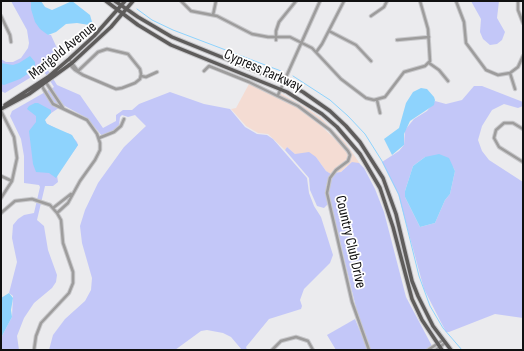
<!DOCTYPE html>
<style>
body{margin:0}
#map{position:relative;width:524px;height:351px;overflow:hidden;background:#ebebee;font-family:"Sofia Sans Condensed",sans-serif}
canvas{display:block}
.frame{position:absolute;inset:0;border:2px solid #101011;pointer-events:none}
</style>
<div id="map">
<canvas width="524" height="351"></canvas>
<div class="frame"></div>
</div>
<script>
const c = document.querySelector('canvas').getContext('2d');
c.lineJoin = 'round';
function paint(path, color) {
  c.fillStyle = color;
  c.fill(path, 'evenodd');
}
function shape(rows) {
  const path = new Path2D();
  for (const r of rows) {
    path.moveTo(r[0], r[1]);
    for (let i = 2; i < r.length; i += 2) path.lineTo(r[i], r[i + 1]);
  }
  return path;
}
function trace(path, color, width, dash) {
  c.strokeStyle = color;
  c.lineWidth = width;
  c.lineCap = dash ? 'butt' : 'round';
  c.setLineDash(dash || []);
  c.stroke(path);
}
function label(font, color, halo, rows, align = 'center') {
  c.font = font + ' "Sofia Sans Condensed",sans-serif';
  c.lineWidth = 3.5;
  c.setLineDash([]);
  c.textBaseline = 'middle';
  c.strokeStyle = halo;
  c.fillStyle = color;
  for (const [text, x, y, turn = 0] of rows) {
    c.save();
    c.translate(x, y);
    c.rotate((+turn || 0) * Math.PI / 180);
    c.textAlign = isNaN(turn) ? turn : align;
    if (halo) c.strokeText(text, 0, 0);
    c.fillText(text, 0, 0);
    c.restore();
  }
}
const commercial = shape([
 [249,84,298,107,313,118,343,147,349,155,347,160,331,174,326,171,316,157,295,154,287,147,285,150,268,134,258,133,246,126,231,109,236,108],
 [280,93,305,107,321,118,346,143,360,164,347,166,341,172,334,173,350,159,351,154,349,150,331,129,315,116,280,95]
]);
const green = shape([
 [11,1,31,1,31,4,48,35,51,35,61,57,46,67,57,85,80,95,103,128,116,121,116,115,123,110,132,110,139,104,170,92,204,104,230,109,245,127,257,134,267,135,273,139,307,178,309,193,314,206,321,217,333,255,330,263,304,289,300,300,302,306,301,309,269,319,246,347,247,350,242,350,231,337,223,333,207,330,201,331,175,350,49,350,53,335,65,319,85,301,91,290,92,278,82,243,80,226,85,210,98,183,124,147,146,126,135,115,128,117,122,115,120,117,119,125,112,132,102,136,87,118,63,105,44,118,46,123,62,132,70,134,77,142,78,145,57,175,58,182,53,186,45,186,37,220,44,226,48,250,57,275,56,282,52,288,34,303,24,318,17,336,19,350,1,350,1,338,12,317,13,296,9,293,17,262,12,238,13,225,18,219,24,215,34,213,40,187,39,185,24,183,24,156,21,139,10,116,12,111,54,87,43,70,5,93,1,91,1,59,6,62,13,62,21,58,28,48,29,43,27,30],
 [471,1,499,1,497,18,505,32,502,40,497,44,490,45,483,39,480,32,481,19],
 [474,86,482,86,523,102,523,106,518,108,504,104,492,110,482,126,478,140,482,151,489,160,523,182,523,318,495,314,449,332,446,332,424,289,398,194,382,162,399,151,404,145,405,130,414,119,427,111,435,101,446,104,462,100],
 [425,157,453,167,455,171,450,194,445,200,435,223,420,227,405,197,405,191,413,166],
 [287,147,295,154,309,152,316,157,326,171,331,174,326,186,328,204,324,208,317,206,310,190,309,178,285,150],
 [352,162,359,163,364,168,375,189,384,212,406,297,432,346,427,350,370,350,360,324,328,192,331,178,334,173,341,172],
 [355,319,368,350,336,350,327,335]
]);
const water = shape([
 [31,1,41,1,45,7,52,10,72,1,90,15,92,22,89,25,77,23,66,24,56,32,48,35,40,29,35,22,31,9],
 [30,56,35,62,35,69,20,79,4,85,1,84,1,63,13,65,19,63],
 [421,88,427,89,434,97,435,100,434,105,410,121,404,134,404,145,392,155,384,139,399,128,406,103,413,92],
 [35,103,38,103,51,110,51,113,45,120,47,124,72,135,78,145,56,178,49,173,36,172,33,164,29,131,36,122,36,116,27,109,29,106],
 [439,154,449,158,455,171,450,194,445,200,435,223,420,227,405,197,405,191,413,166,425,157],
 [9,293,13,298,11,310,12,317,1,338,1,298]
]);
const stream = shape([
 [137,9,152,20,173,30,281,71],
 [293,76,330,100,348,116,365,134,382,161,399,195,419,276,430,306,443,328,462,350]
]);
const minor = shape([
 [181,1,191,11,217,16,252,34,268,37,290,37,312,48,341,79,366,98,374,100,385,97,404,72,425,66,430,61,428,29,420,1],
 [456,1,464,22,466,43,486,70,498,75,510,73,518,67,523,56],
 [518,1,518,10,523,23],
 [213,15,216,1],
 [1,16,10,35,11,42],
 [371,16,384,7,387,1],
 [329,31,356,45,371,61],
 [276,40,276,31,279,22,296,1],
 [397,40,429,37],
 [317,51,322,44,344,1],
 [69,59,78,71],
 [429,63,439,70,448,81],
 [69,64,75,70,83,75,116,89,122,88,135,83,140,79,141,74,140,69,128,54,107,49,98,52,78,71],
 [204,71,209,66,249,82,298,106,330,130,348,151,350,155,348,161,336,170,330,178,327,193,352,302,369,350],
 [510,73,515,89],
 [141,76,146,77,157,72],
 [45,81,63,108],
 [42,84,43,88,53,104,87,120,97,134,100,143,100,150,95,160,80,181,68,203,57,213],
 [278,95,320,1],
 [377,100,380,113],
 [1,111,14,137,17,158,12,181,1,198],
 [523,129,513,123,504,123,496,130,494,138,499,147,523,162],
 [99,138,114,132,121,126,124,119],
 [1,176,12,181],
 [53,208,71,194],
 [1,213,15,201,32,199,50,205,57,213,61,220,63,243,73,272,73,283,69,293,41,323,36,336,34,350],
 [272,350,281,341,296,337,308,341,313,350],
 [428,350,443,340],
 [436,350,445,343]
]);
const major = shape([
 [106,1,138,25,171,45,287,92,322,114,337,127,360,154,380,188,393,227,412,299,422,320,442,350],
 [115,1,138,17,172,37,283,82,303,92,330,111,346,126,360,142,383,178,396,214,412,281,418,296,433,326,451,350],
 [5,105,48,77,69,59,94,36,125,1],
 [1,109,29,94,72,63,111,27,133,1]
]);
const streetNames = [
 ["Marigold Avenue",63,51,-39],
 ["Cypress Parkway",263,71,24],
 ["Country Club Drive",350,242,77]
];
paint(commercial, '#f4dcd3');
paint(green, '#c3c7f8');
paint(water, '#8ed3fd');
trace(stream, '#8ed3fd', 1);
trace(minor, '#c8c8cb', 4.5);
trace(major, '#c8c8cb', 5.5);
trace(minor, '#9d9c9c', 2.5);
trace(major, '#5e5c5b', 3.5);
label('15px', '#101011', '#fff', streetNames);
</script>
